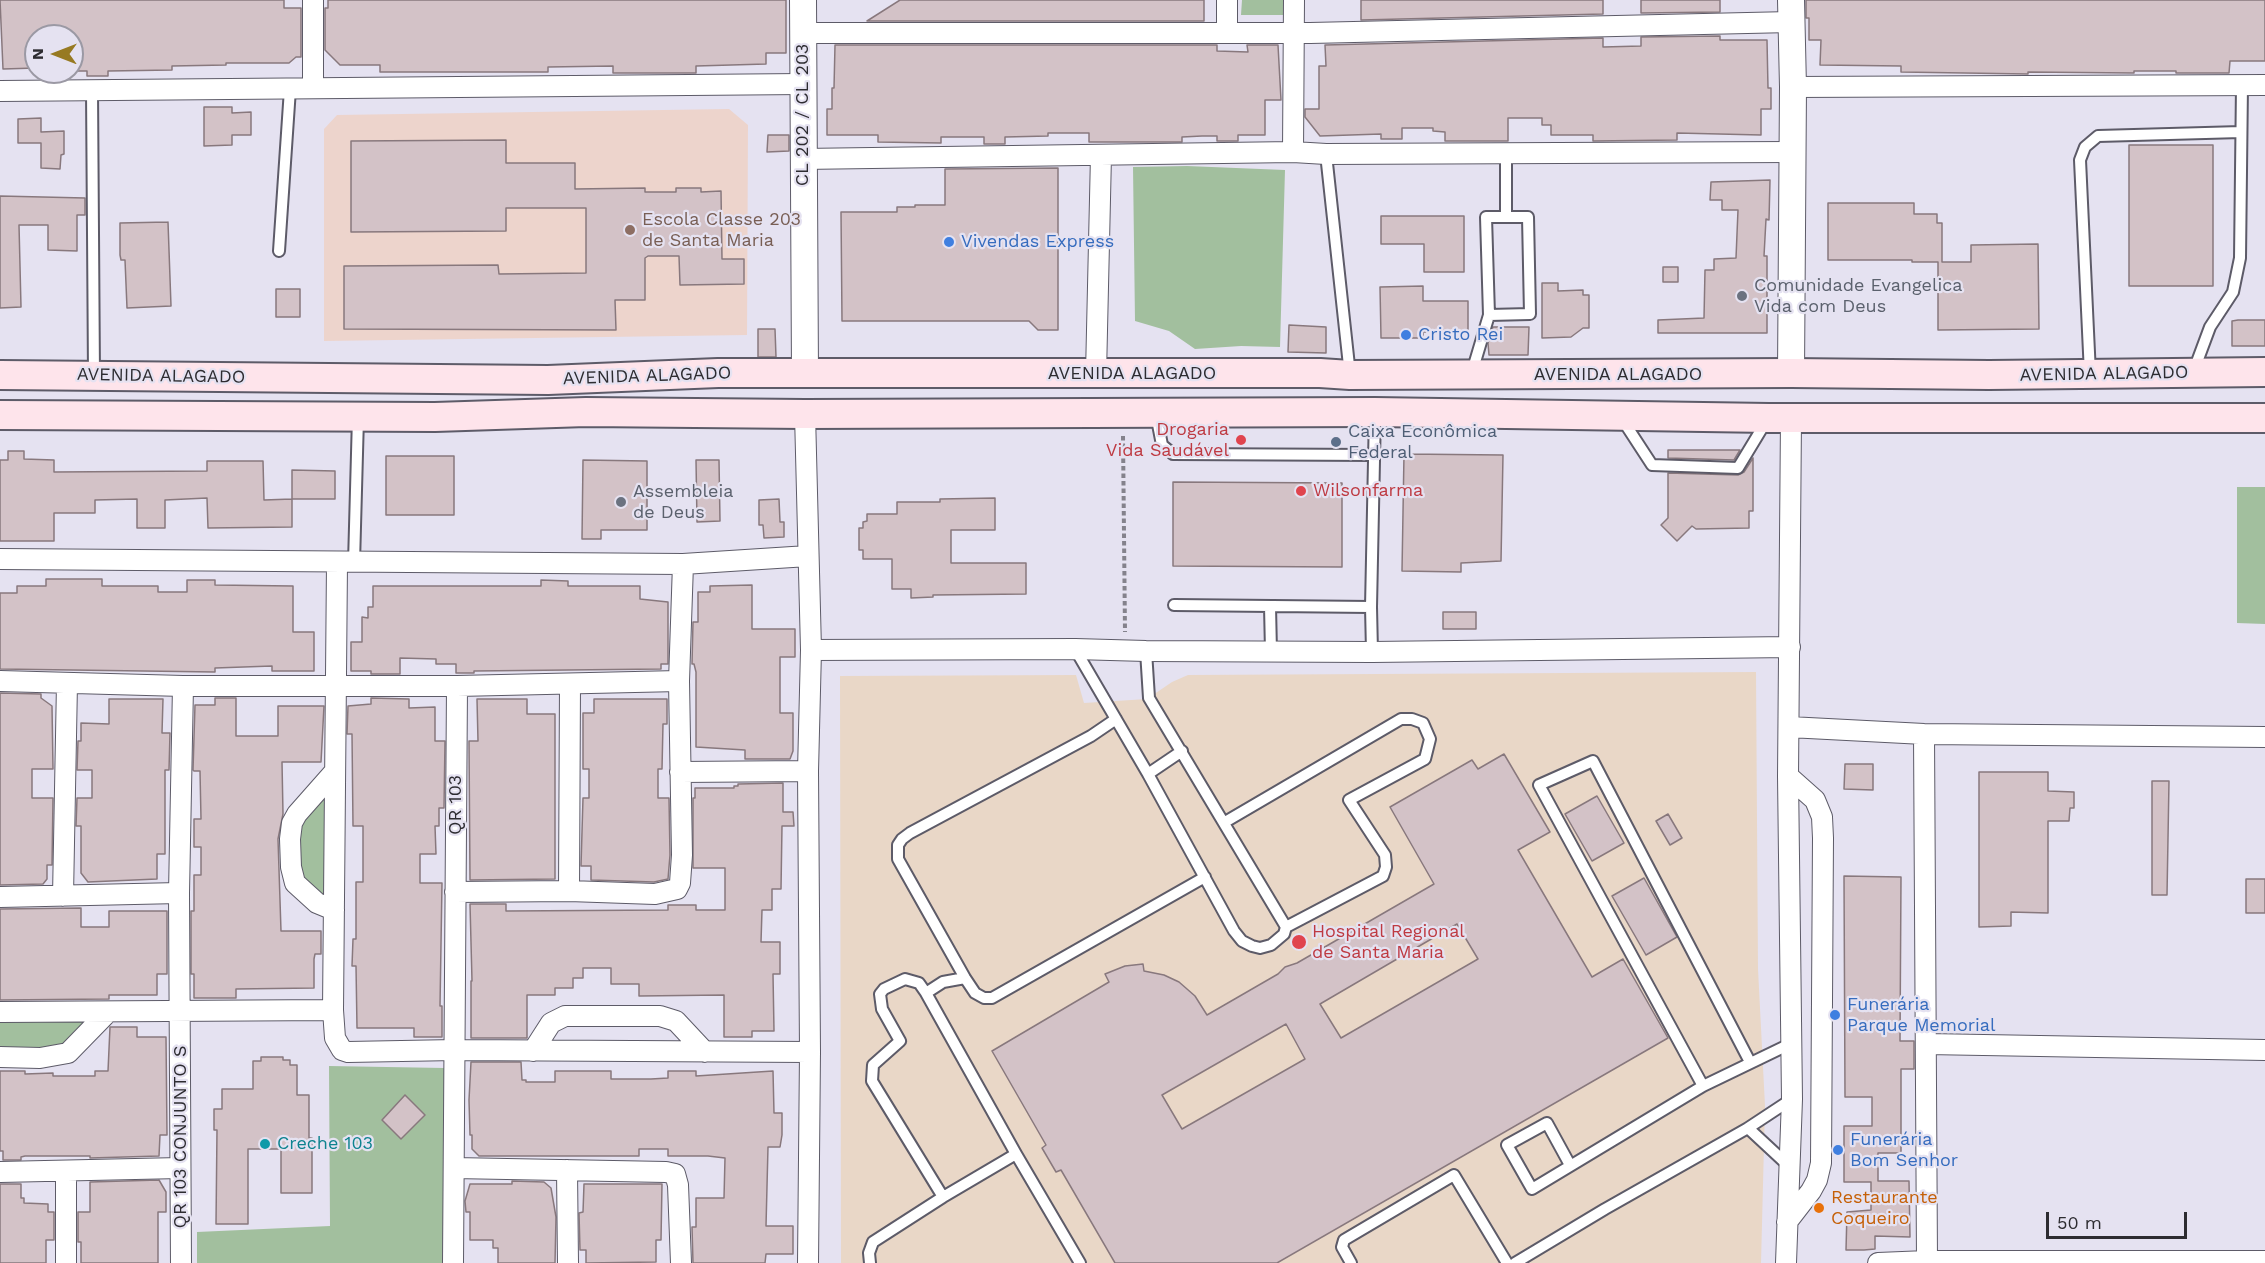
<!DOCTYPE html>
<meta charset="utf-8">
<style>
body{margin:0}
#map{position:relative;width:2265px;height:1263px;overflow:hidden;background:#e5e2f1;font-family:"Work Sans",sans-serif}
canvas{display:block}
.north{position:absolute;left:24px;top:24px;width:60px;height:60px;box-sizing:border-box;background:#e5e2f1;border:2px solid #9b99a4;border-radius:50%;rotate:270deg;font-size:16px;font-weight:700;line-height:24px;text-align:center;color:#2d2c31}
.north::after{content:'';display:block;margin:auto;width:21px;height:27px;background:#977a22;clip-path:polygon(50% 0,100% 100%,50% 72%,0 100%)}
.scale{position:absolute;left:2046px;top:1212px;width:141px;height:27px;box-sizing:border-box;border:3px solid #2d2c31;border-top:0;padding-left:8px;font-size:18px;line-height:21px;white-space:nowrap;color:#2d2c31;-webkit-text-stroke:4px #e5e2f1;paint-order:stroke}
</style>
<div id="map">
<canvas width="2265" height="1263"></canvas>
<div class="north">N</div>
<div class="scale">50 m</div>
</div>
<script>
const c = document.querySelector('canvas').getContext('2d');
c.lineJoin = 'round';
function paint(path, color) {
  c.fillStyle = color;
  c.fill(path, 'evenodd');
}
function shape(rows) {
  const path = new Path2D();
  for (const r of rows) {
    path.moveTo(r[0], r[1]);
    for (let i = 2; i < r.length; i += 2) path.lineTo(r[i], r[i + 1]);
  }
  return path;
}
function trace(path, color, width, dash) {
  c.strokeStyle = color;
  c.lineWidth = width;
  c.lineCap = dash ? 'butt' : 'round';
  c.setLineDash(dash || []);
  c.stroke(path);
}
function label(font, color, halo, rows, align = 'center') {
  c.font = font + ' "Work Sans",sans-serif';
  c.lineWidth = 4.5;
  c.setLineDash([]);
  c.textBaseline = 'middle';
  c.strokeStyle = halo;
  c.fillStyle = color;
  for (const [text, x, y, turn = 0] of rows) {
    c.save();
    c.translate(x, y);
    c.rotate((+turn || 0) * Math.PI / 180);
    c.textAlign = isNaN(turn) ? turn : align;
    if (halo) c.strokeText(text, 0, 0);
    c.fillText(text, 0, 0);
    c.restore();
  }
}
const education = shape([
 [729,109,748,125,747,335,324,341,324,129,337,115]
]);
const medical = shape([
 [1756,672,1758,969,1765,1106,1761,1263,841,1263,840,676,1076,675,1084,703,1147,699,1172,682,1188,675]
]);
const green = shape([
 [1242,0,1287,0,1287,15,1241,15],
 [1187,166,1285,170,1280,347,1241,346,1195,349,1169,331,1135,321,1133,167],
 [2237,487,2265,487,2265,624,2237,623],
 [332,783,330,903,299,873,298,829],
 [0,1020,97,1022,64,1051,0,1052],
 [329,1066,444,1068,445,1263,197,1263,197,1232,330,1226]
]);
const building = shape([
 [0,0,284,0,284,8,301,8,301,57,296,57,289,63,226,63,226,65,172,66,172,70,108,71,108,76,87,76,87,71,72,71,72,36,36,36,36,68,3,69,0,0],
 [328,0,786,0,786,53,766,53,766,64,696,66,696,73,613,73,613,66,548,67,548,72,380,72,380,65,340,65,325,50,325,8,328,8,328,0],
 [900,0,1204,0,1204,21,867,21,900,0],
 [1361,0,1603,0,1603,14,1361,20,1361,0],
 [1641,0,1720,0,1720,12,1641,13,1641,0],
 [1806,0,2265,0,2265,61,2230,61,2229,73,2176,73,2176,71,2134,71,2134,73,2028,72,2028,74,1901,72,1901,66,1820,65,1821,40,1809,40,1809,18,1806,18,1806,0],
 [1720,36,1720,40,1767,40,1768,88,1771,88,1771,109,1761,109,1761,135,1677,133,1677,140,1593,141,1593,135,1551,135,1551,125,1542,125,1542,118,1508,118,1508,141,1445,141,1445,132,1433,131,1433,128,1402,128,1402,139,1381,139,1381,134,1320,136,1305,117,1305,109,1319,109,1319,66,1326,66,1325,45,1603,38,1603,47,1641,46,1641,37,1720,36],
 [835,45,1217,45,1217,51,1248,52,1247,45,1278,45,1281,100,1265,100,1265,135,1238,135,1238,141,1217,141,1217,136,1202,136,1182,137,1182,142,1089,142,1089,133,1048,133,1048,136,1005,137,1005,144,984,144,984,137,941,137,941,143,878,142,878,135,827,135,827,109,832,109,832,88,834,88,835,45],
 [204,107,232,107,232,113,251,112,251,135,232,135,232,145,204,146,204,107],
 [41,118,41,132,64,131,64,154,61,155,60,169,41,168,41,143,18,143,18,119,41,118],
 [768,135,789,135,789,151,767,152,768,135],
 [506,140,506,163,575,163,575,189,645,188,645,192,676,192,676,188,701,188,701,192,721,191,722,259,744,259,744,284,680,285,679,256,648,256,645,258,645,300,615,300,616,330,344,329,344,266,498,265,499,274,586,273,586,208,506,208,506,231,351,232,351,141,506,140],
 [2129,145,2213,145,2213,286,2129,286,2129,145],
 [1058,168,1058,330,1038,330,1029,321,842,321,841,212,897,212,897,207,915,207,915,205,945,205,945,169,1058,168],
 [1770,180,1769,220,1766,219,1764,256,1767,256,1767,333,1658,333,1658,320,1704,318,1705,270,1714,270,1714,259,1736,258,1738,210,1722,210,1722,200,1710,200,1711,182,1770,180],
 [0,196,85,198,85,215,77,215,77,251,48,250,48,225,19,225,21,307,0,308,0,196],
 [1828,203,1914,203,1914,214,1937,214,1937,223,1942,223,1942,262,1971,262,1971,245,2038,244,2039,329,1938,330,1938,262,1912,262,1912,260,1828,260,1828,203],
 [1381,216,1464,216,1464,272,1424,272,1424,244,1381,244,1381,216],
 [168,222,171,306,127,308,125,260,121,260,120,255,120,223,168,222],
 [1663,267,1678,267,1678,282,1663,282,1663,267],
 [1542,283,1558,283,1558,291,1583,290,1583,295,1589,295,1589,328,1583,328,1571,337,1542,338,1542,283],
 [1423,286,1423,301,1468,301,1468,332,1423,332,1423,338,1381,338,1380,287,1423,286],
 [276,289,300,289,300,317,276,317,276,289],
 [2238,320,2265,320,2265,346,2232,346,2232,321,2238,320],
 [1289,325,1326,327,1326,353,1288,352,1289,325],
 [1493,327,1529,327,1528,355,1489,355,1488,343,1493,327],
 [758,329,775,329,776,357,758,357,758,329],
 [1668,450,1740,450,1734,460,1668,458,1668,450],
 [8,451,24,451,24,459,54,460,54,472,207,471,207,461,263,461,264,500,292,499,292,527,208,528,207,498,165,500,165,528,137,528,137,499,95,500,95,513,54,513,54,541,0,541,0,460,8,460,8,451],
 [1404,454,1503,455,1501,561,1461,563,1461,572,1402,571,1404,454],
 [386,456,454,456,454,515,386,515,386,456],
 [1753,458,1753,511,1749,511,1749,528,1696,529,1692,526,1677,541,1661,525,1668,518,1668,473,1738,475,1744,472,1753,458],
 [583,460,647,461,647,530,601,530,601,539,582,539,583,460],
 [696,460,719,460,720,521,697,522,696,460],
 [292,470,335,471,335,499,292,499,292,470],
 [1173,482,1342,483,1342,567,1173,566,1173,482],
 [995,498,995,530,951,530,951,563,1026,563,1026,594,933,595,933,597,911,598,911,589,892,589,892,559,863,559,863,550,859,550,859,528,863,528,863,522,867,521,867,514,897,514,897,502,940,502,940,499,995,498],
 [779,499,780,522,784,522,784,537,764,538,763,525,759,525,759,500,779,499],
 [46,579,102,579,102,586,158,586,158,592,187,592,187,580,215,580,215,585,293,586,293,632,314,632,314,671,272,671,272,666,215,668,215,672,0,669,0,593,17,593,17,586,46,586,46,579],
 [541,580,568,581,568,586,640,586,640,599,668,602,668,664,661,664,661,669,474,671,474,673,456,673,456,664,436,664,436,659,400,658,400,674,371,674,371,671,351,671,351,642,362,642,362,617,368,618,368,607,373,607,373,586,541,586,541,580],
 [752,585,752,629,795,629,795,657,780,657,780,713,793,713,793,751,790,759,745,759,745,750,696,747,696,672,694,664,692,664,693,622,698,622,698,592,710,592,710,586,752,585],
 [1443,612,1476,612,1476,629,1443,629,1443,612],
 [0,693,41,694,41,698,52,706,53,769,32,769,32,798,53,798,52,865,47,865,47,879,43,884,0,885,0,693],
 [215,698,236,698,236,736,278,736,278,706,324,706,321,762,282,762,283,814,278,839,281,931,321,931,321,954,315,954,314,959,314,988,236,989,236,998,194,998,194,974,191,974,191,911,194,911,194,875,201,875,201,847,194,847,194,819,201,819,200,771,194,771,193,770,195,705,215,705,215,698],
 [371,698,409,699,409,708,435,707,435,741,445,741,444,808,439,808,439,826,435,826,436,854,420,854,420,883,442,883,440,1006,442,1006,442,1037,414,1037,414,1028,357,1028,356,966,352,966,353,939,356,939,356,882,363,882,363,826,353,826,352,734,347,734,348,706,371,704,371,698],
 [109,699,163,699,162,733,170,733,169,770,165,770,165,854,157,854,157,879,88,882,81,873,81,826,76,826,77,798,92,798,92,770,77,770,78,741,81,741,81,723,109,724,109,699],
 [477,699,527,699,527,714,555,714,555,879,470,880,469,741,478,741,477,699],
 [594,699,667,699,667,724,663,724,662,769,658,769,658,798,669,798,670,855,668,879,654,882,591,880,591,866,581,866,583,798,589,798,589,769,583,769,583,713,594,713,594,699],
 [1504,754,1550,832,1518,850,1592,977,1623,959,1668,1038,1277,1263,1115,1263,1061,1170,1056,1172,1042,1148,1046,1145,992,1051,1109,982,1105,974,1125,966,1143,964,1144,971,1164,975,1179,982,1195,996,1207,1015,1278,974,1285,967,1297,963,1434,884,1390,807,1472,760,1478,769,1504,754],
 [1457,924,1478,959,1341,1038,1320,1004,1457,924],
 [1286,1024,1305,1059,1182,1129,1162,1095,1286,1024],
 [1845,764,1873,764,1873,790,1844,789,1845,764],
 [1979,772,2048,772,2048,791,2074,792,2074,808,2070,808,2069,821,2048,821,2048,913,2011,912,2011,926,1979,927,1979,772],
 [2152,781,2169,781,2167,895,2152,895,2152,781],
 [783,783,783,812,793,812,794,826,782,826,781,889,772,889,772,910,762,910,761,942,780,942,780,974,773,974,774,1031,752,1031,752,1037,724,1037,724,995,639,996,639,984,611,984,611,968,583,968,583,978,573,978,573,988,555,988,555,995,527,995,527,1038,471,1038,471,981,472,981,470,904,506,904,506,911,668,910,668,905,696,905,696,910,725,910,725,868,693,868,693,798,695,798,695,788,734,788,734,786,738,786,738,784,783,783],
 [1597,796,1624,843,1592,861,1565,814,1597,796],
 [1668,814,1682,838,1670,845,1656,821,1668,814],
 [1844,876,1901,877,1900,1041,1914,1041,1914,1069,1901,1069,1901,1153,1878,1153,1878,1181,1909,1181,1910,1237,1875,1236,1875,1249,1864,1250,1846,1250,1847,1212,1871,1210,1871,1182,1844,1182,1844,1126,1872,1126,1872,1097,1845,1097,1844,876],
 [1644,878,1677,937,1646,955,1612,896,1644,878],
 [2246,879,2265,879,2265,913,2246,913,2246,879],
 [81,908,81,927,109,927,109,911,167,911,167,974,157,974,157,995,109,995,109,999,0,1000,0,909,81,908],
 [110,1027,137,1027,137,1037,166,1037,167,1135,160,1135,159,1156,90,1158,90,1156,25,1156,21,1157,21,1160,3,1160,3,1151,0,1151,0,1071,25,1071,25,1074,53,1073,53,1076,95,1076,95,1071,108,1071,110,1027],
 [261,1057,283,1057,283,1060,290,1060,290,1065,297,1065,297,1095,309,1095,309,1138,312,1138,312,1193,281,1193,281,1149,248,1149,248,1224,216,1224,217,1130,214,1130,214,1109,222,1109,222,1089,253,1089,253,1061,261,1061,261,1057],
 [471,1062,521,1062,522,1080,526,1080,526,1082,555,1082,555,1071,611,1071,611,1079,651,1079,668,1078,668,1071,696,1071,696,1076,773,1071,774,1113,782,1113,782,1135,780,1147,768,1147,766,1226,793,1226,793,1254,766,1254,765,1263,693,1263,692,1227,696,1227,696,1198,724,1198,725,1158,708,1156,668,1156,668,1149,639,1149,639,1156,479,1156,472,1149,472,1135,470,1135,469,1100,471,1062],
 [405,1095,425,1115,401,1139,382,1120,405,1095],
 [159,1180,166,1192,166,1212,158,1212,158,1263,81,1263,81,1242,78,1242,78,1212,90,1212,90,1182,159,1180],
 [512,1181,544,1182,551,1188,556,1217,555,1263,498,1263,498,1248,493,1248,493,1240,470,1240,470,1212,466,1212,465,1201,470,1184,512,1184,512,1181],
 [0,1184,21,1184,21,1198,24,1198,24,1203,48,1204,48,1212,54,1212,54,1240,46,1240,46,1263,0,1263,0,1184],
 [584,1184,662,1184,661,1240,656,1240,656,1262,586,1263,586,1250,580,1250,579,1213,583,1212,584,1184]
]);
const path = shape([
 [1123,436,1125,632]
]);
const service = shape([
 [92,90,94,375],
 [1326,154,1350,375],
 [1506,154,1506,217],
 [279,251,290,89],
 [2194,370,2210,327,2233,292,2240,258,2242,85],
 [1472,372,1489,315,1486,217,1528,217,1530,314,1489,315],
 [2090,374,2080,160,2085,147,2098,136,2241,132],
 [1156,414,1162,445,1173,454,1374,455],
 [1622,419,1652,465,1738,468,1767,420],
 [354,563,358,417],
 [1174,605,1371,607],
 [1270,606,1271,652],
 [1075,649,1148,774,1234,931,1242,941,1252,946,1260,948,1271,945,1284,934,1286,927,1149,698,1146,651],
 [1372,652,1371,607,1375,412],
 [1116,719,1091,736,910,833,902,839,898,845,898,859,965,978,975,993,984,998,992,998,1205,877],
 [1148,774,1182,751],
 [1225,822,1401,719,1412,719,1423,723,1430,739,1425,759,1349,800,1385,855,1386,867,1383,876,1286,927],
 [926,993,943,982,965,978],
 [1703,1086,1539,785,1593,761,1750,1062],
 [1570,1165,1547,1123,1507,1145,1532,1189,1703,1086,1790,1044],
 [1790,1167,1748,1128,1792,1099],
 [943,1197,872,1081,873,1065,900,1041,882,1009,880,994,884,989,905,979,919,983,926,993,1016,1154,1080,1263],
 [870,1263,869,1253,873,1242,943,1197,1016,1154],
 [1351,1263,1342,1247,1344,1240,1454,1175,1507,1263],
 [1515,1263,1605,1209,1748,1128]
]);
const minor = shape([
 [313,0,313,88],
 [1227,0,1227,33],
 [803,33,1310,33,1791,22],
 [1793,87,2265,85],
 [0,91,803,84],
 [1293,152,1294,0],
 [802,159,1293,152,1326,154,1792,152],
 [1096,374,1101,155],
 [805,414,811,650,808,771,810,1052,808,1263],
 [0,559,683,564,808,556],
 [337,563,333,1010,335,1038,342,1050,348,1052,455,1050,810,1052],
 [811,650,1075,649,1146,651,1372,652,1790,647],
 [0,681,183,686,457,686],
 [1789,727,1924,734,2265,737],
 [680,772,808,771],
 [569,891,570,684],
 [455,892,569,891,655,894,677,889,680,883,682,855,679,681],
 [179,893,181,1263],
 [63,896,67,683],
 [0,897,179,893,183,686],
 [334,910,317,903,295,883,291,867,290,839,292,823,297,814,335,771],
 [0,1012,333,1010],
 [1927,1044,2265,1050],
 [533,1051,551,1023,565,1016,660,1016,676,1021,705,1052],
 [0,1057,40,1058,68,1053,108,1012],
 [454,1168,666,1172,675,1174,678,1185,681,1263],
 [567,1170,568,1263],
 [0,1172,180,1168],
 [1787,1222,1811,1191,1817,1180,1821,1163,1823,838,1822,817,1815,800,1788,776],
 [1927,1261,2265,1261],
 [66,1263,66,1171],
 [453,1263,457,686,679,681,683,564],
 [1786,1263,1792,1099,1788,776,1791,418],
 [1878,1263,1927,1261,1924,734]
]);
const tertiary = shape([
 [803,0,805,373],
 [1791,0,1793,87,1791,373]
]);
const secondary = shape([
 [0,375,548,380,718,373,1320,373,1350,375,1791,373,1989,375,2265,372],
 [0,415,435,417,586,412,805,414,1375,412,1769,418,2265,418]
]);
const markers = [
 [630,230,6,"#8d6e63"],
 [949,242,6,"#3f7fe0"],
 [1742,296,6,"#6b7280"],
 [1406,335,6,"#3f7fe0"],
 [1241,440,6,"#e0444e"],
 [1336,442,6,"#5c6f8a"],
 [1301,491,6,"#e0444e"],
 [621,502,6,"#6b7280"],
 [1299,942,8,"#e0444e"],
 [1835,1015,6,"#3f7fe0"],
 [265,1144,6,"#0f9aa8"],
 [1838,1150,6,"#3f7fe0"],
 [1819,1208,6,"#e8710a"]
];
const streetNames = [
 ["CL 202 / CL 203",803,115,-90],
 ["AVENIDA ALAGADO",1132,374],
 ["AVENIDA ALAGADO",2104,374,-1],
 ["AVENIDA ALAGADO",1618,375],
 ["AVENIDA ALAGADO",161,376,1],
 ["AVENIDA ALAGADO",647,376,-2],
 ["QR 103",456,805,-90],
 ["QR 103 CONJUNTO S",181,1137,-90]
];
const educationNames = [
 ["Escola Classe 203",642,220],
 ["de Santa Maria",642,241]
];
const shopNames = [
 ["Vivendas Express",961,242],
 ["Cristo Rei",1418,335],
 ["Funerária",1847,1005],
 ["Parque Memorial",1847,1026],
 ["Funerária",1850,1140],
 ["Bom Senhor",1850,1161]
];
const worshipNames = [
 ["Comunidade Evangelica",1754,286],
 ["Vida com Deus",1754,307],
 ["Assembleia",633,492],
 ["de Deus",633,513]
];
const healthNames = [
 ["Drogaria",1229,430,"right"],
 ["Vida Saudável",1229,451,"right"],
 ["Wilsonfarma",1313,491],
 ["Hospital Regional",1312,932],
 ["de Santa Maria",1312,953]
];
const serviceNames = [
 ["Caixa Econômica",1348,432],
 ["Federal",1348,453]
];
const cultureNames = [
 ["Creche 103",277,1144]
];
const foodNames = [
 ["Restaurante",1831,1198],
 ["Coqueiro",1831,1219]
];
paint(education, '#edd4cc');
paint(medical, '#e9d7c7');
paint(green, '#a2bf9e');
paint(building, '#d3c2c7');
trace(building, '#88787d', 1.5);
trace(service, '#5d5b68', 14);
trace(minor, '#5d5b68', 22);
trace(tertiary, '#5d5b68', 28);
trace(secondary, '#5d5b68', 32);
trace(path, '#84828c', 4, [4.5, 3]);
trace(service, '#fff', 10);
trace(minor, '#fff', 20);
trace(tertiary, '#fff', 26);
trace(secondary, '#fee4eb', 28);
for (const [x, y, r, color] of markers) {
  const dot = new Path2D();
  dot.arc(x, y, r, 0, 2 * Math.PI);
  c.fillStyle = color;
  c.fill(dot);
  trace(dot, '#e5e2f1', 2);
}
label('18px', '#2d2c31', '#e5e2f1', streetNames);
label('18px', '#785e54', '#e5e2f1', educationNames, 'left');
label('18px', '#366cbe', '#e5e2f1', shopNames, 'left');
label('18px', '#5b616d', '#e5e2f1', worshipNames, 'left');
label('18px', '#be3a42', '#e5e2f1', healthNames, 'left');
label('18px', '#4e5e75', '#e5e2f1', serviceNames, 'left');
label('18px', '#0d838f', '#e5e2f1', cultureNames, 'left');
label('18px', '#c56008', '#e5e2f1', foodNames, 'left');
</script>
